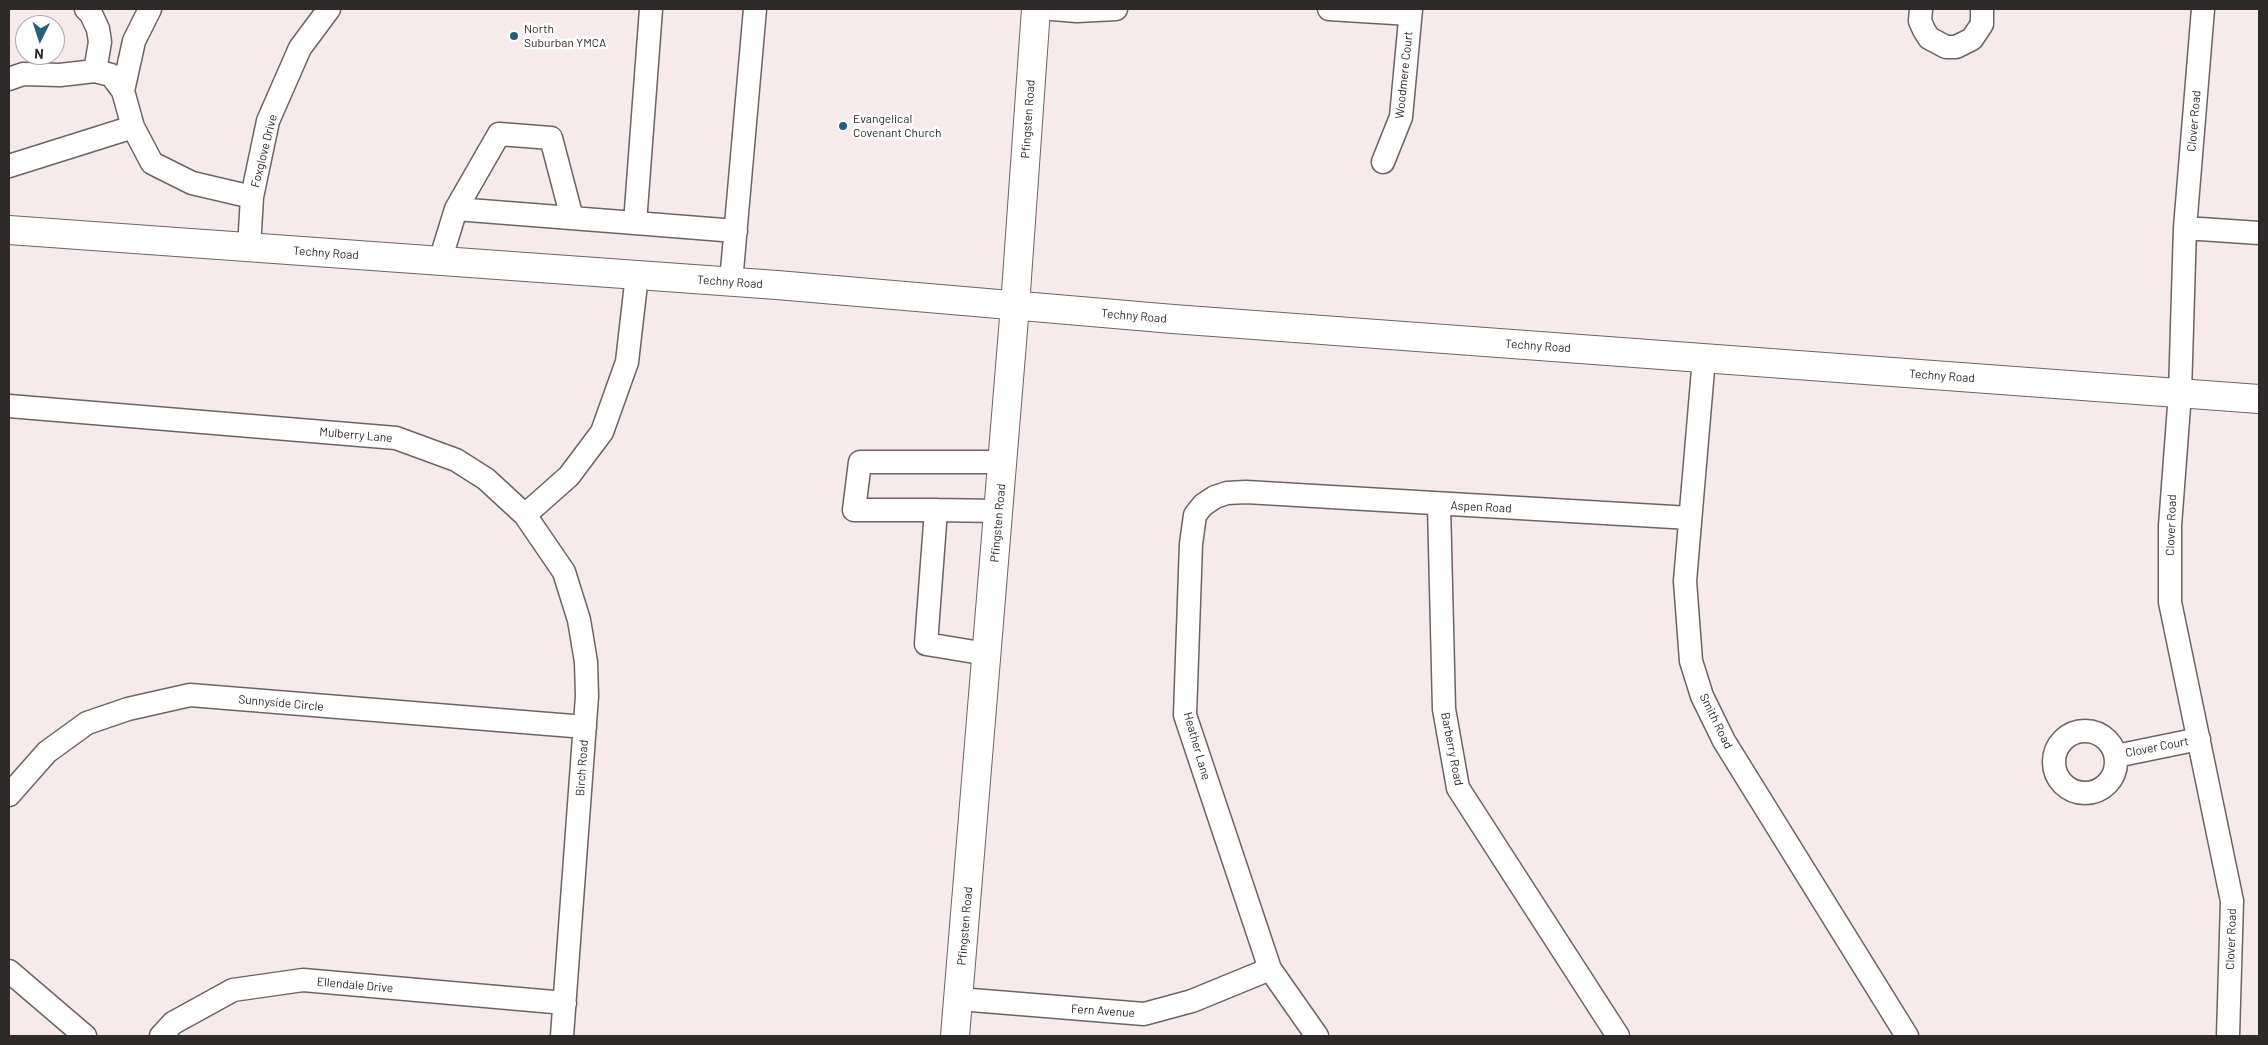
<!DOCTYPE html>
<style>
body{margin:0}
#map{position:relative;width:2268px;height:1045px;overflow:hidden;background:#f6eaea;font-family:Barlow,sans-serif}
canvas{display:block}
.frame{position:absolute;inset:0;border:10px solid #2f2a2a;pointer-events:none}
.north{position:absolute;left:15px;top:15px;width:50px;height:50px;box-sizing:border-box;background:#fff;border:1px solid #acaaaa;border-radius:50%;rotate:184deg;font-size:14px;font-weight:700;line-height:20px;text-align:center;color:#2f2a2a}
.north::after{content:'';display:block;margin:auto;width:18px;height:22px;background:#255f78;clip-path:polygon(50% 0,100% 100%,50% 72%,0 100%)}
</style>
<div id="map">
<canvas width="2268" height="1045"></canvas>
<div class="frame"></div>
<div class="north">N</div>
</div>
<script>
const c = document.querySelector('canvas').getContext('2d');
c.lineJoin = 'round';
function shape(rows) {
  const path = new Path2D();
  for (const r of rows) {
    if (r.length === 3) {
      path.moveTo(r[0] + r[2], r[1]);
      path.arc(r[0], r[1], r[2], 0, 2 * Math.PI);
      continue;
    }
    path.moveTo(r[0], r[1]);
    for (let i = 2; i < r.length; i += 2) path.lineTo(r[i], r[i + 1]);
  }
  return path;
}
function trace(path, color, width, dash) {
  c.strokeStyle = color;
  c.lineWidth = width;
  c.lineCap = dash ? 'butt' : 'round';
  c.setLineDash(dash || []);
  c.stroke(path);
}
function label(font, color, halo, rows, align = 'center') {
  c.font = font + ' Barlow,sans-serif';
  c.lineWidth = 5;
  c.setLineDash([]);
  c.textBaseline = 'middle';
  c.strokeStyle = halo;
  c.fillStyle = color;
  for (const [text, x, y, turn = 0] of rows) {
    c.save();
    c.translate(x, y);
    c.rotate((+turn || 0) * Math.PI / 180);
    c.textAlign = isNaN(turn) ? turn : align;
    if (halo) c.strokeText(text, 0, 0);
    c.fillText(text, 0, 0);
    c.restore();
  }
}
const minor = shape([
 [86,9,91,14,98,29,100,42,95,71],
 [651,9,635,223,736,231],
 [1052,9,1077,11,1116,9],
 [1329,9,1410,14],
 [1921,9,1920,21,1924,30,1929,38,1946,47,1956,47,1972,39,1982,24,1982,9],
 [2203,9,2185,228,2180,393,2170,526,2170,602,2232,901,2228,1036],
 [9,79,23,74,60,75,95,71,111,75,123,91,133,127,152,163,192,183,252,197],
 [123,91,134,41,150,9],
 [1383,162,1401,117,1411,9],
 [9,166,133,127],
 [456,209,635,223],
 [2185,228,2259,233],
 [249,248,252,197,268,121,300,48,329,9],
 [440,261,456,209,499,134,551,138,572,218],
 [731,282,755,9],
 [1704,358,1685,581,1691,661,1702,696,1724,741,1907,1036],
 [9,406,396,438,456,460,486,479,525,515,569,476,602,432,627,362,637,275],
 [1439,505,1444,709,1458,788,1618,1036],
 [936,510,998,511],
 [525,515,564,572,579,620,586,662,587,696,562,1036],
 [987,654,926,644,936,510,854,510,860,462,1003,462],
 [2085,762,31],
 [2116,756,2199,739],
 [9,795,47,752,87,723,128,709,190,695,585,727],
 [9,971,85,1036],
 [959,999,1144,1014,1192,1001,1270,969],
 [161,1036,173,1023,233,990,303,980,565,1003],
 [1317,1036,1270,969,1185,715,1191,544,1195,515,1203,505,1215,497,1227,493,1246,492,1690,518]
]);
const major = shape([
 [9,230,777,285,1173,319,2259,399],
 [955,1036,1015,306,1036,9]
]);
const markers = [
 [514,36,5,"#255f78"],
 [843,126,5,"#255f78"]
];
const poiNames = [
 ["North",524,29],
 ["Suburban YMCA",524,43],
 ["Evangelical",853,119],
 ["Covenant Church",853,133]
];
const streetNames = [
 ["Woodmere Court",1404,75,-84],
 ["Pfingsten Road",1028,119,-86],
 ["Clover Road",2194,121,-85],
 ["Foxglove Drive",264,151,-76],
 ["Techny Road",326,253,4],
 ["Techny Road",730,282,4],
 ["Techny Road",1134,316,5],
 ["Techny Road",1538,346,4],
 ["Techny Road",1942,376,4],
 ["Mulberry Lane",356,435,5],
 ["Aspen Road",1481,507,3],
 ["Pfingsten Road",998,523,-85],
 ["Clover Road",2171,525,-88],
 ["Sunnyside Circle",281,703,5],
 ["Smith Road",1716,721,64],
 ["Heather Lane",1197,746,74],
 ["Clover Court",2157,747,-11],
 ["Barberry Road",1452,749,79],
 ["Birch Road",582,768,-86],
 ["Pfingsten Road",965,926,-85],
 ["Clover Road",2231,939,-88],
 ["Ellendale Drive",355,985,5],
 ["Fern Avenue",1103,1011,4]
];
trace(minor, '#6d6363', 25);
trace(major, '#6d6363', 30);
trace(minor, '#fff', 22);
trace(major, '#fff', 28);
for (const [x, y, r, color] of markers) {
  const dot = new Path2D();
  dot.arc(x, y, r, 0, 2 * Math.PI);
  c.fillStyle = color;
  c.fill(dot);
  trace(dot, '#fff', 2);
}
label('12px', '#2f2a2a', '#fff', poiNames, 'left');
label('12px', '#2f2a2a', '#fff', streetNames);
</script>
